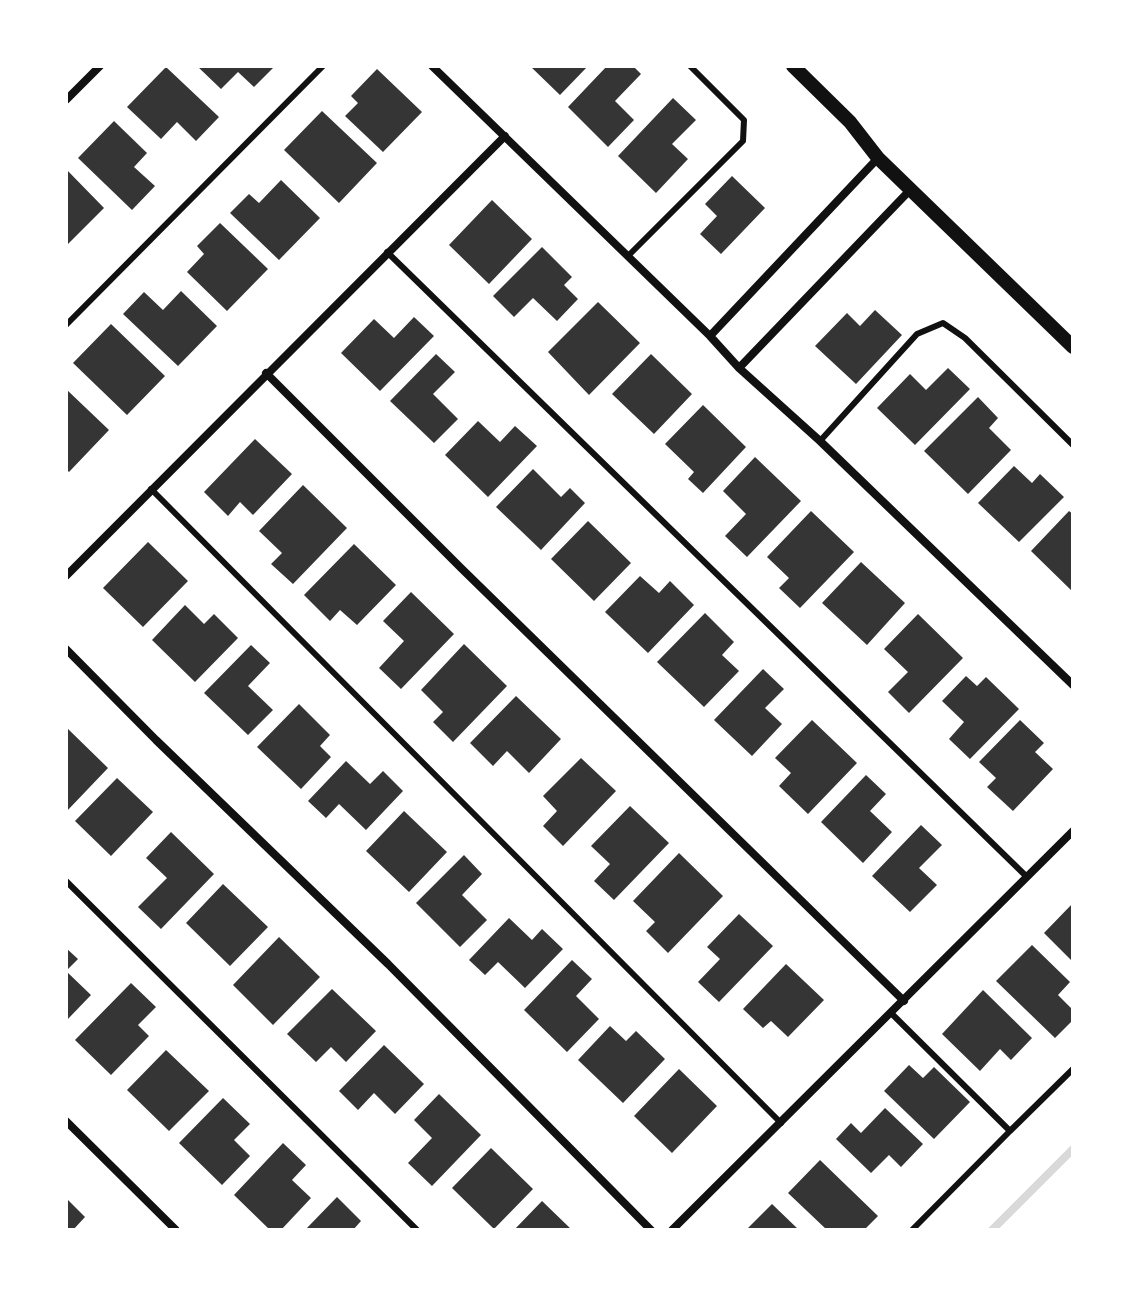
<!DOCTYPE html>
<style>
body{margin:0}
#map{position:relative;width:1139px;height:1296px;overflow:hidden;background:#fff;font-family:Mulish,sans-serif}
canvas{display:block}
.frame{position:absolute;inset:0;border:68px solid #fff;pointer-events:none}
</style>
<div id="map">
<canvas width="1139" height="1296"></canvas>
<div class="frame"></div>
</div>
<script>
const c = document.querySelector('canvas').getContext('2d');
c.lineJoin = 'round';
function shape(rows) {
  const path = new Path2D();
  for (const r of rows) {
    path.moveTo(r[0], r[1]);
    for (let i = 2; i < r.length; i += 2) path.lineTo(r[i], r[i + 1]);
  }
  return path;
}
function trace(path, color, width, dash) {
  c.strokeStyle = color;
  c.lineWidth = width;
  c.lineCap = dash ? 'butt' : 'round';
  c.setLineDash(dash || []);
  c.stroke(path);
}
function paint(path, color) {
  c.fillStyle = color;
  c.fill(path, 'evenodd');
}
const stream = shape([
 [992,1230,1073,1149]
]);
const building = shape([
 [197,66,275,66,254,87,238,72,221,89],
 [530,66,588,66,560,95],
 [607,66,633,66,641,74,615,101,634,120,608,147,568,107],
 [166,67,219,117,196,141,177,122,161,139,127,107],
 [377,69,422,112,383,152,345,116,358,103,351,96],
 [673,98,696,120,672,144,688,159,656,193,618,156],
 [322,111,377,163,339,203,284,150],
 [114,121,147,153,134,167,155,186,132,210,78,158],
 [66,169,104,208,66,246],
 [732,176,765,208,721,254,700,234,717,216,705,204],
 [281,180,320,218,279,260,230,213,249,194,259,203],
 [492,200,532,239,489,284,449,245],
 [220,223,268,269,227,311,187,272,204,254,197,246],
 [542,247,572,277,564,285,578,299,557,321,533,298,514,317,493,296],
 [181,291,217,326,178,366,123,314,144,292,163,310],
 [598,302,640,343,589,395,548,352],
 [875,310,902,335,856,384,815,346,847,313,860,326],
 [414,317,434,336,380,391,341,353,374,319,394,338],
 [111,324,165,376,127,415,73,363],
 [436,354,455,372,433,394,458,419,434,443,390,401],
 [651,354,692,394,654,434,612,394],
 [948,368,970,389,915,445,877,408,910,374,926,390],
 [66,389,109,430,69,472,66,469],
 [978,397,998,418,989,428,1011,450,968,494,924,451],
 [703,405,746,447,703,493,688,479,694,472,665,444],
 [478,421,500,442,515,426,537,446,488,497,445,455],
 [255,439,292,474,253,515,240,502,228,516,204,492],
 [755,457,801,501,747,557,725,536,746,514,723,491],
 [1014,466,1032,483,1040,474,1064,497,1019,542,978,503],
 [533,469,561,497,570,488,585,503,541,550,496,507],
 [303,485,347,528,293,584,271,564,282,553,259,531],
 [811,511,854,552,800,608,779,588,789,578,767,557],
 [1069,511,1073,514,1073,592,1031,551],
 [588,521,631,563,594,601,551,559],
 [148,542,188,581,143,627,103,588],
 [354,544,396,585,357,625,340,610,330,621,304,595],
 [861,562,905,603,867,645,822,603],
 [640,576,659,593,670,581,694,605,648,653,605,612],
 [411,592,454,634,401,689,379,668,404,641,383,621],
 [185,605,204,624,214,614,238,638,195,682,152,640],
 [705,613,734,642,722,655,739,671,704,707,657,662],
 [918,614,963,658,909,713,888,692,908,672,884,649],
 [464,644,507,686,453,742,433,722,443,712,421,690],
 [251,645,270,663,248,686,273,710,248,735,204,693],
 [763,669,784,689,765,708,782,724,752,756,714,720],
 [966,676,977,686,986,677,1019,709,970,759,949,739,964,722,942,701],
 [516,696,561,739,529,773,507,751,493,766,470,743],
 [299,704,330,735,320,746,331,757,301,789,257,747],
 [812,720,857,763,808,814,779,786,791,773,775,758],
 [1020,720,1044,743,1035,752,1053,769,1013,811,987,787,996,778,979,762],
 [66,727,108,768,66,812],
 [581,758,616,791,563,846,543,826,557,811,543,796],
 [346,761,370,784,383,771,403,791,366,830,339,804,326,818,308,801],
 [866,775,886,794,870,811,892,832,863,863,821,822],
 [117,778,153,812,111,856,75,821],
 [630,806,669,843,614,900,594,881,610,864,591,846],
 [404,811,447,852,409,892,366,851],
 [921,825,942,845,919,868,937,885,910,912,872,876],
 [171,832,214,874,161,929,138,907,167,878,146,858],
 [679,853,723,896,668,953,646,931,655,922,633,901],
 [464,855,482,874,462,895,487,920,460,947,416,903],
 [223,884,268,927,230,966,186,923],
 [1073,903,1073,962,1044,933],
 [739,914,773,946,719,1002,698,982,720,959,707,947],
 [509,918,532,940,542,929,563,949,525,988,498,962,485,975,469,960],
 [279,937,320,977,273,1025,233,985],
 [1032,945,1070,982,1058,995,1073,1010,1073,1020,1055,1038,996,981],
 [66,948,78,959,66,971,91,995,66,1021],
 [572,960,592,979,576,996,599,1019,567,1052,524,1010],
 [786,964,824,1000,788,1037,771,1021,763,1028,743,1009],
 [131,983,156,1007,138,1025,149,1036,111,1075,75,1040],
 [332,989,376,1031,346,1062,331,1047,316,1062,287,1034],
 [983,990,1032,1038,1011,1060,1000,1049,980,1071,942,1034],
 [610,1026,626,1041,636,1031,665,1059,623,1103,578,1060],
 [384,1045,424,1084,395,1114,374,1093,358,1110,339,1091],
 [166,1050,209,1091,169,1131,127,1090],
 [909,1065,923,1078,934,1067,970,1102,934,1139,884,1091],
 [679,1069,717,1106,672,1153,634,1116],
 [439,1094,481,1135,432,1186,408,1163,432,1138,414,1120],
 [223,1098,250,1124,234,1140,250,1156,222,1185,179,1143],
 [885,1108,923,1144,901,1167,889,1155,871,1173,836,1139,851,1123,861,1133],
 [283,1143,306,1165,292,1180,311,1198,281,1230,270,1230,234,1195],
 [491,1148,533,1189,494,1229,452,1188],
 [820,1160,878,1216,864,1230,827,1230,788,1193],
 [337,1197,361,1221,353,1230,305,1230],
 [66,1198,85,1217,73,1230,66,1230],
 [542,1201,572,1230,514,1230],
 [772,1204,799,1230,746,1230]
]);
const service = shape([
 [387,252,1027,877],
 [628,256,743,141,744,120,690,66],
 [66,325,323,66],
 [820,441,917,334,943,323,965,338,1073,445],
 [151,489,781,1123],
 [66,881,417,1230],
 [891,1013,1010,1131,912,1230],
 [1010,1131,1073,1069]
]);
const minor = shape([
 [432,66,710,336,739,368,820,441,1073,685],
 [66,100,100,66],
 [710,336,878,158],
 [739,368,911,189],
 [266,373,461,568,904,1001],
 [66,576,505,136],
 [66,649,156,740,388,964,651,1230],
 [66,1121,176,1230],
 [672,1230,1073,831]
]);
const tertiary = shape([
 [793,66,850,122,878,158,1073,347]
]);
trace(stream, '#d9d9d9', 8);
paint(building, '#353535');
trace(service, '#111', 6);
trace(minor, '#111', 8);
trace(tertiary, '#111', 14);
</script>
